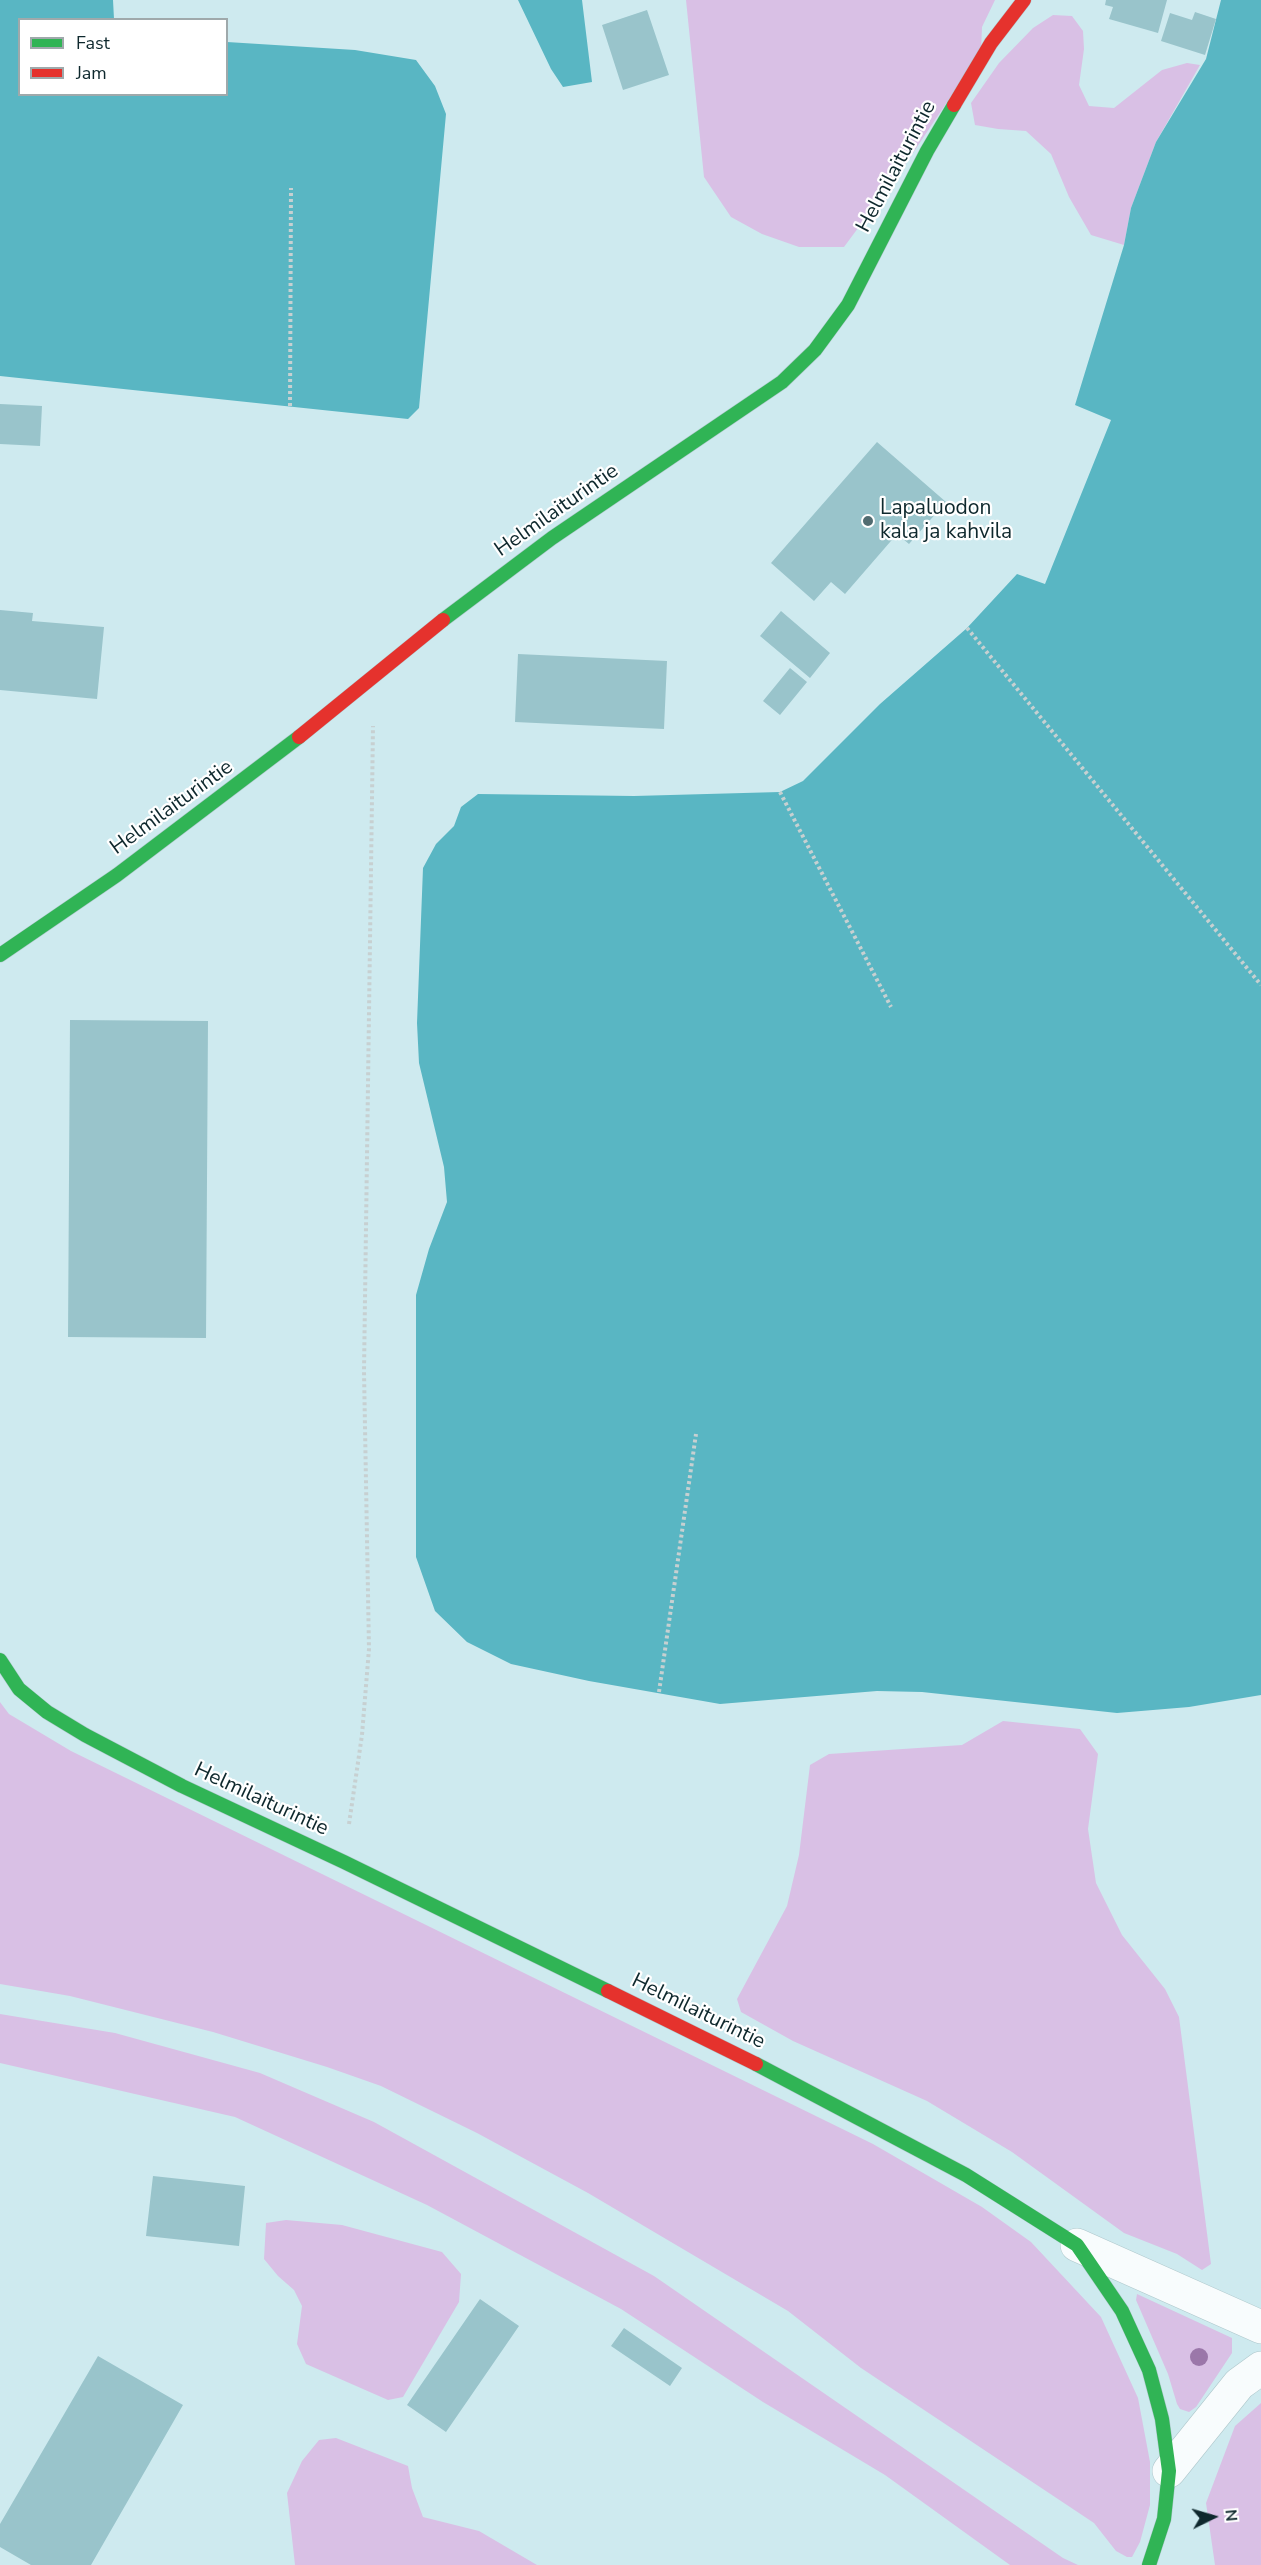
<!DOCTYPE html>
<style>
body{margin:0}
#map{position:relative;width:1261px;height:2565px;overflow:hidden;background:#ceeaef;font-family:"Nunito Sans",sans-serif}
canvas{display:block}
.legend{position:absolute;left:18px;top:18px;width:210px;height:78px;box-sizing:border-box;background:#fff;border:2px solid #9fa9ab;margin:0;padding:8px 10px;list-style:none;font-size:18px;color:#0e282d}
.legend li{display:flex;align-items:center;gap:12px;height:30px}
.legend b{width:30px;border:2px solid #9fa9ab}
.north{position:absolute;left:1183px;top:2487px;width:60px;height:60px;-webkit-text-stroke:4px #fff;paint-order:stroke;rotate:85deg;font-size:16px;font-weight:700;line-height:24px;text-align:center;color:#0e282d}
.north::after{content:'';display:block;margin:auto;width:21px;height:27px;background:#0e282d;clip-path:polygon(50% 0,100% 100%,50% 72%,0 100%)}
</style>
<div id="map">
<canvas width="1261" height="2565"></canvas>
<ul class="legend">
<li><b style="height:8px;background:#30b455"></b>Fast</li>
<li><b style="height:8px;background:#e5322d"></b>Jam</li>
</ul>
<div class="north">N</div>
</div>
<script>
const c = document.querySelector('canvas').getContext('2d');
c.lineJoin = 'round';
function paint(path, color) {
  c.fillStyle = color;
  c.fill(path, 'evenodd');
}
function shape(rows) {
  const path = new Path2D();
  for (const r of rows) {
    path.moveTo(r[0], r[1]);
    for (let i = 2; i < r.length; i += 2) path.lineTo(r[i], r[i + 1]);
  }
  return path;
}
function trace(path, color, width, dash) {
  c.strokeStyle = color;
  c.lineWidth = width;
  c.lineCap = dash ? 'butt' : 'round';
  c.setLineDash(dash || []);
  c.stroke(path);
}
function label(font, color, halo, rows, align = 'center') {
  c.font = font + ' "Nunito Sans",sans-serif';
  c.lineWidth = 4.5;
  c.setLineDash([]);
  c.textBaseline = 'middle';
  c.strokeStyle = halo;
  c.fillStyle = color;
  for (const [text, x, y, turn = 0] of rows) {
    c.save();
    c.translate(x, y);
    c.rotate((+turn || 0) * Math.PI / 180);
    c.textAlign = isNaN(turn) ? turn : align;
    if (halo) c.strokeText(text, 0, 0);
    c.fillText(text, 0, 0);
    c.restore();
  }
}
const green = shape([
 [686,0,995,0,982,27,981,51,907,162,844,247,799,247,762,234,731,217,704,177],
 [1053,15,1072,16,1083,31,1084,49,1079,85,1089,106,1114,108,1162,70,1187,63,1200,65,1156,142,1131,208,1124,245,1091,235,1069,197,1051,154,1026,131,998,129,975,125,971,103,999,63,1033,28],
 [0,1702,9,1714,71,1751,873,2144,982,2207,1031,2242,1101,2317,1138,2398,1150,2462,1150,2505,1140,2542,1132,2557,1127,2557,1116,2551,1094,2523,861,2368,788,2311,588,2193,477,2133,381,2086,327,2067,213,2032,70,1996,0,1984],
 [1003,1721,1080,1729,1098,1754,1088,1829,1096,1883,1122,1935,1165,1989,1179,2017,1211,2264,1202,2270,1177,2254,1124,2233,1012,2152,927,2101,793,2041,741,2012,737,1999,787,1906,799,1855,810,1765,829,1754,962,1745],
 [0,2014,115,2033,260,2073,374,2122,654,2276,1063,2558,1078,2565,1010,2565,885,2475,763,2402,621,2309,427,2205,235,2117,0,2063],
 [286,2220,342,2225,442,2252,461,2274,459,2302,403,2397,388,2400,306,2364,297,2344,302,2306,294,2290,278,2276,264,2259,266,2223],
 [1137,2294,1232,2338,1232,2353,1196,2407,1189,2412,1180,2409,1177,2404,1168,2374,1136,2300],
 [1261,2403,1261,2565,1215,2565,1206,2503,1235,2426],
 [336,2438,408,2466,412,2488,423,2517,479,2531,537,2565,295,2565,287,2493,302,2461,319,2440]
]);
const water = shape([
 [0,0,113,0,114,19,20,20,20,94,226,94,227,42,355,50,416,60,435,86,446,114,419,408,408,419,0,376],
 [518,0,582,0,592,82,563,87,551,69],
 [1221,0,1261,0,1261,1695,1189,1707,1117,1713,922,1692,877,1691,720,1704,589,1681,511,1664,467,1642,435,1611,416,1557,416,1295,429,1249,447,1202,444,1167,419,1063,417,1023,423,868,436,844,454,826,461,807,478,794,634,796,780,792,803,781,880,704,967,628,1017,574,1045,584,1111,420,1075,405,1124,245,1131,208,1156,142,1206,59]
]);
const building = shape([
 [1106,0,1167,0,1158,33,1109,19,1113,7,1105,5],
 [647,10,669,75,623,90,602,25],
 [1195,12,1216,19,1205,55,1161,41,1170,13,1192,20],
 [0,404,42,406,40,446,0,444],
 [877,442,946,502,909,544,897,534,845,594,831,582,814,601,771,563],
 [0,610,33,613,32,621,104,627,97,699,0,690],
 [781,611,830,653,810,678,760,636],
 [518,654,667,661,664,729,515,722],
 [790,668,807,682,780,715,763,701],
 [70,1020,208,1021,206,1338,68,1337],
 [153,2176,245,2186,239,2246,146,2236],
 [480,2299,519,2326,446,2432,407,2405],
 [624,2328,682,2368,670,2386,611,2346],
 [98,2356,183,2405,91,2565,31,2565,0,2547,0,2524]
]);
const path = shape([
 [290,406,291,188],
 [967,628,1261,985],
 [780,792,891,1007],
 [659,1692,696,1434],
 [349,1824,362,1735,369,1649,364,1371,373,726]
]);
const street = shape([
 [1077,2245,1261,2327],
 [1169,2471,1239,2384,1261,2368]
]);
const fast = shape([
 [443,620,552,538,782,382,815,350,848,305,927,151,954,105],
 [0,955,117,875,299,737],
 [0,1660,19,1689,47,1712,85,1735,182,1786,344,1862,608,1991],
 [756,2064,966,2175,1077,2245,1122,2311,1149,2370,1162,2419,1169,2471,1164,2519,1149,2565]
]);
const jam = shape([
 [954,105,991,43,1024,0],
 [299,737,443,620],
 [608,1991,756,2064]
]);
const trees = [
 [1199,2357]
];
const markers = [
 [868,521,6,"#516c71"]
];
const streetNames = [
 ["Helmilaiturintie",897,167,-62],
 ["Helmilaiturintie",557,511,-35],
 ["Helmilaiturintie",172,808,-36],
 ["Helmilaiturintie",261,1800,25],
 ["Helmilaiturintie",698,2012,26]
];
const poiNames = [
 ["Lapaluodon",880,509],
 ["kala ja kahvila",880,533]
];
paint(green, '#d9c0e5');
paint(water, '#59b6c3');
paint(building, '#99c4cb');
trace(street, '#aec7cb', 34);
trace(fast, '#aec7cb', 15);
trace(jam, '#aec7cb', 15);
trace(path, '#c7d0d1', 4, [3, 3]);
trace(street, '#f8fcfd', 33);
trace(fast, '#30b455', 14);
trace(jam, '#e5322d', 14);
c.fillStyle = '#9b77a9';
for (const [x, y] of trees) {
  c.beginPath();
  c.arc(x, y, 9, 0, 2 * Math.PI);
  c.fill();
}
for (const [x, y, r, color] of markers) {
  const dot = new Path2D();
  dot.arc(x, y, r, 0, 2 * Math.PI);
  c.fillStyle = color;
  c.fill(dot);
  trace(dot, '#fff', 2);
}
label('21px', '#0e282d', '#fff', streetNames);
label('21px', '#0e282d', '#fff', poiNames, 'left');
</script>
